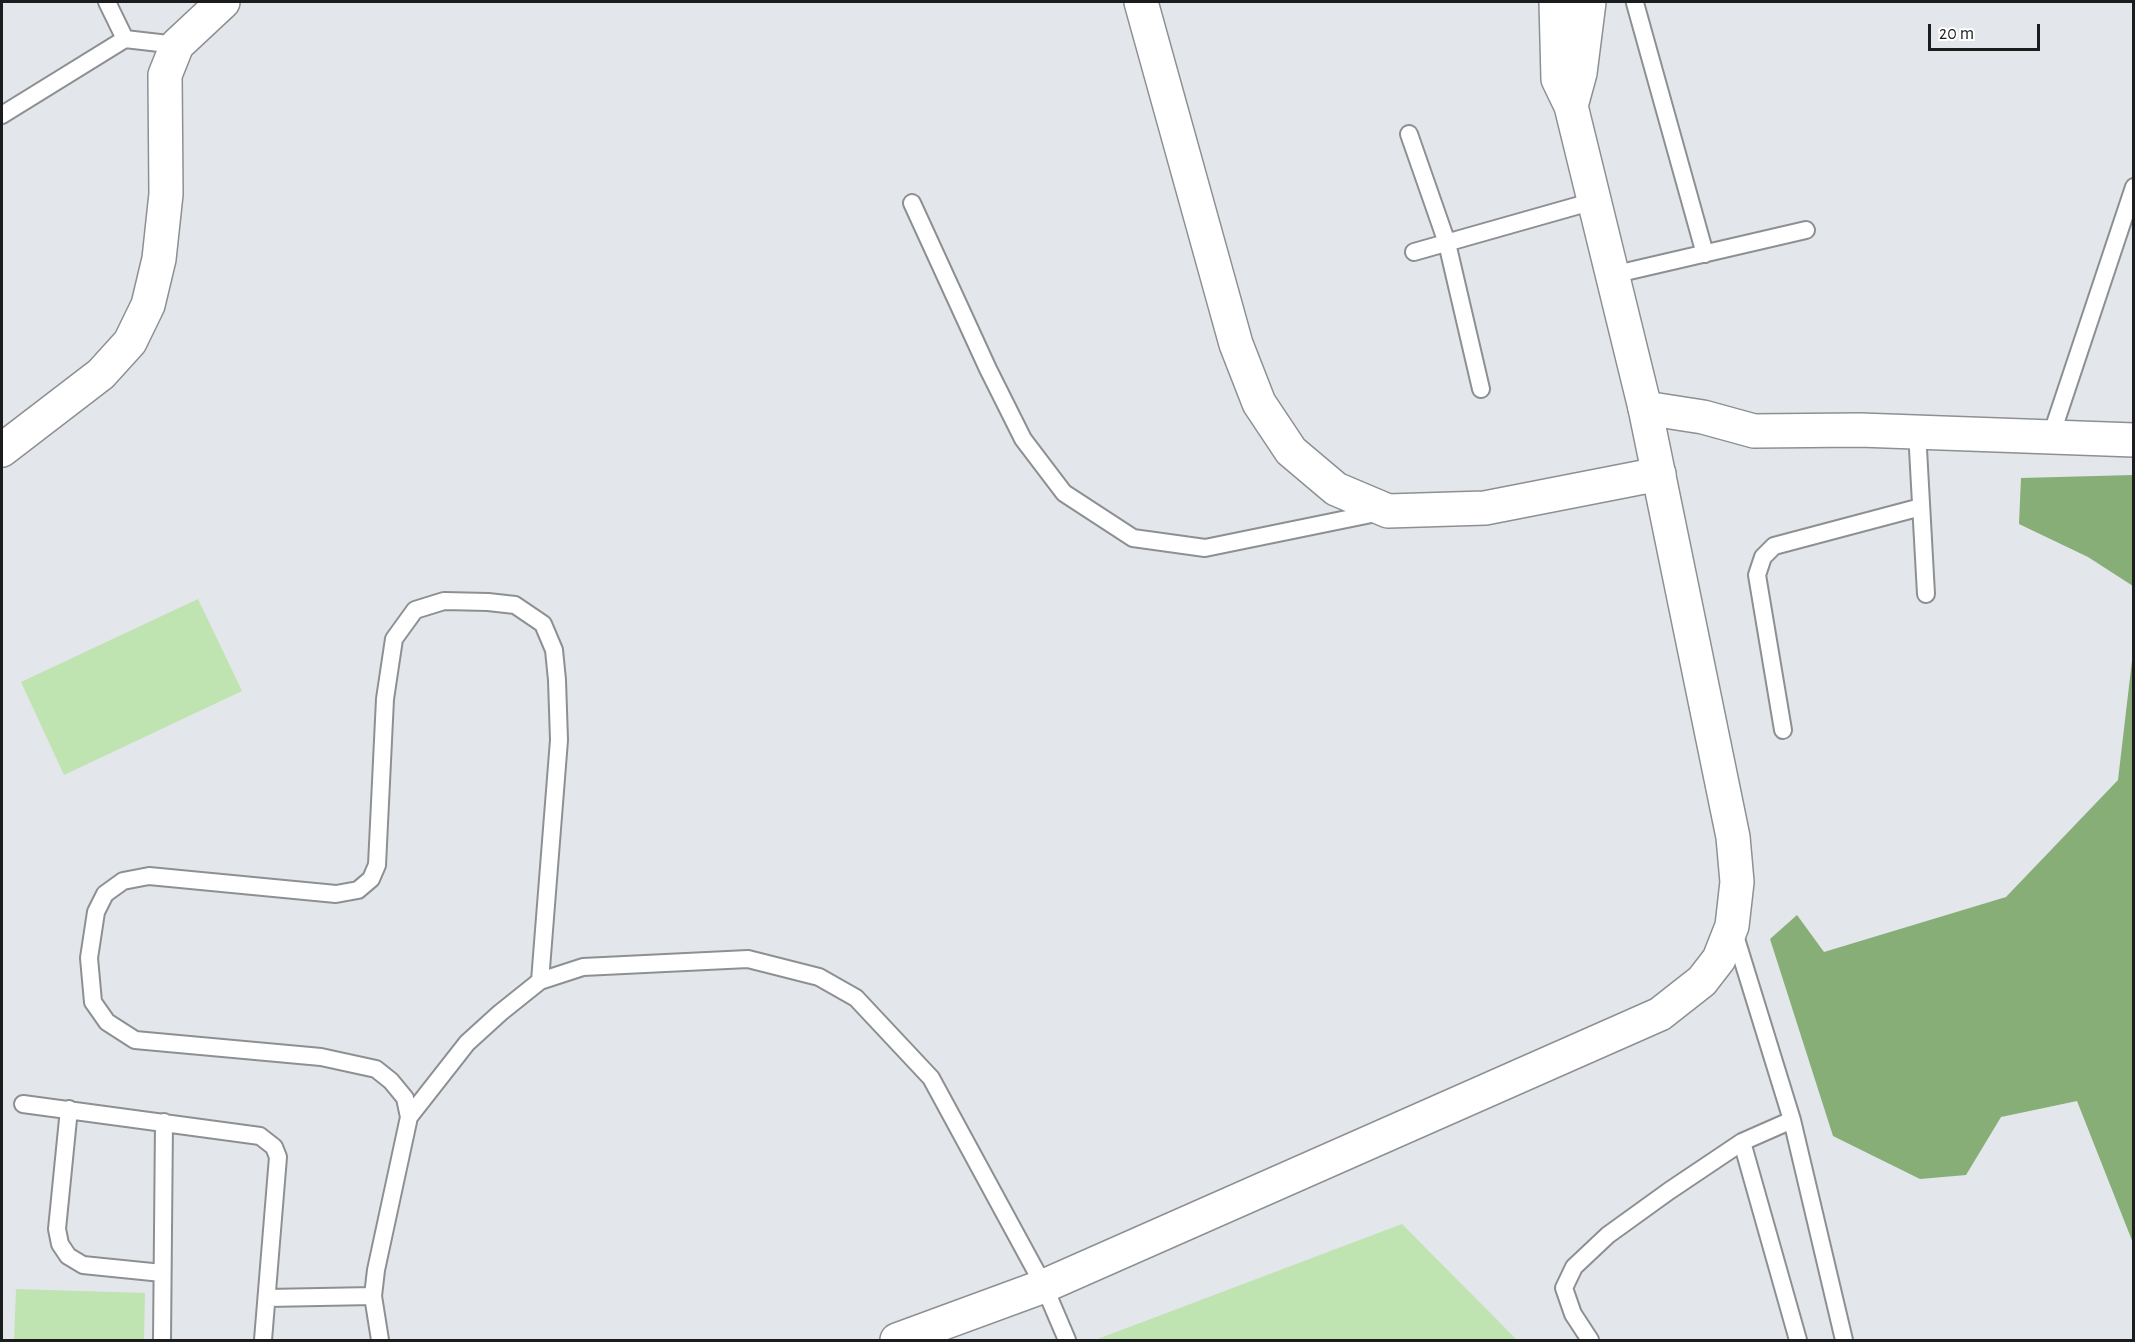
<!DOCTYPE html>
<style>
body{margin:0}
#map{position:relative;width:2135px;height:1342px;overflow:hidden;background:#e3e6ea;font-family:"Alegreya Sans",sans-serif}
canvas{display:block}
.frame{position:absolute;inset:0;border:3px solid #1b1c1d;pointer-events:none}
.scale{position:absolute;left:1928px;top:24px;width:112px;height:27px;box-sizing:border-box;border:3px solid #1b1c1d;border-top:0;padding-left:8px;font-size:18px;line-height:21px;white-space:nowrap;color:#1b1c1d;-webkit-text-stroke:4px #fff;paint-order:stroke}
</style>
<div id="map">
<canvas width="2135" height="1342"></canvas>
<div class="frame"></div>
<div class="scale">20 m</div>
</div>
<script>
const c = document.querySelector('canvas').getContext('2d');
c.lineJoin = 'round';
function paint(path, color) {
  c.fillStyle = color;
  c.fill(path, 'evenodd');
}
function shape(rows) {
  const path = new Path2D();
  for (const r of rows) {
    path.moveTo(r[0], r[1]);
    for (let i = 2; i < r.length; i += 2) path.lineTo(r[i], r[i + 1]);
  }
  return path;
}
function trace(path, color, width, dash) {
  c.strokeStyle = color;
  c.lineWidth = width;
  c.lineCap = dash ? 'butt' : 'round';
  c.setLineDash(dash || []);
  c.stroke(path);
}
const green = shape([
 [198,599,242,691,64,775,21,682],
 [1402,1224,1517,1340,1095,1340],
 [16,1289,145,1293,144,1340,14,1340]
]);
const forest = shape([
 [2133,475,2133,586,2088,557,2019,524,2021,478],
 [2133,652,2134,1243,2133,1243,2077,1101,2001,1117,1966,1175,1920,1179,1833,1136,1770,939,1797,915,1824,952,2006,897,2118,780]
]);
const lane = shape([
 [107,2,125,39],
 [1635,3,1705,254],
 [2,115,125,39,177,45],
 [1409,134,1447,243,1481,389],
 [912,203,988,369,1023,439,1064,493,1133,538,1205,548,1381,512],
 [1414,252,1594,201],
 [1612,275,1806,230],
 [1917,431,1926,594],
 [2051,436,2134,187],
 [1783,730,1757,575,1763,557,1774,546,1921,507],
 [1733,929,1792,1120,1844,1340],
 [23,1104,260,1136,274,1147,278,1157,263,1340],
 [69,1109,57,1229,60,1244,68,1256,83,1265,162,1273],
 [409,1117,467,1043,500,1013,540,981,583,967,748,959,819,977,856,998,931,1078,1044,1286,1067,1340],
 [1742,1142,1798,1340],
 [267,1298,373,1296],
 [162,1340,164,1122],
 [380,1340,373,1296,376,1270,409,1117,405,1098,391,1081,376,1069,321,1057,135,1040,107,1022,93,1002,89,958,96,912,105,894,123,881,149,876,336,894,358,890,371,879,377,865,385,699,394,639,415,610,444,601,488,602,515,605,543,624,554,650,557,680,559,740,540,981],
 [1590,1340,1573,1314,1564,1288,1574,1267,1608,1235,1669,1191,1742,1142,1792,1120]
]);
const street = shape([
 [1141,2,1236,344,1259,403,1291,451,1336,489,1388,511,1485,508,1659,474],
 [1645,408,1703,417,1754,431,1860,430,2134,440],
 [2,450,101,374,130,342,148,305,159,259,166,194,165,75,177,45,223,2]
]);
const secondary = shape([
 [1571,106,1580,73,1589,2],
 [897,1340,1044,1286,1660,1014,1702,981,1719,959,1732,926,1737,882,1733,837,1645,408,1571,106,1558,79,1556,2]
]);
paint(green, '#bfe4b1');
paint(forest, '#86ae76');
trace(lane, '#8d9093', 20);
trace(street, '#8d9093', 36);
trace(secondary, '#8d9093', 36);
trace(lane, '#fff', 16);
trace(street, '#fff', 33);
trace(secondary, '#fff', 33);
</script>
